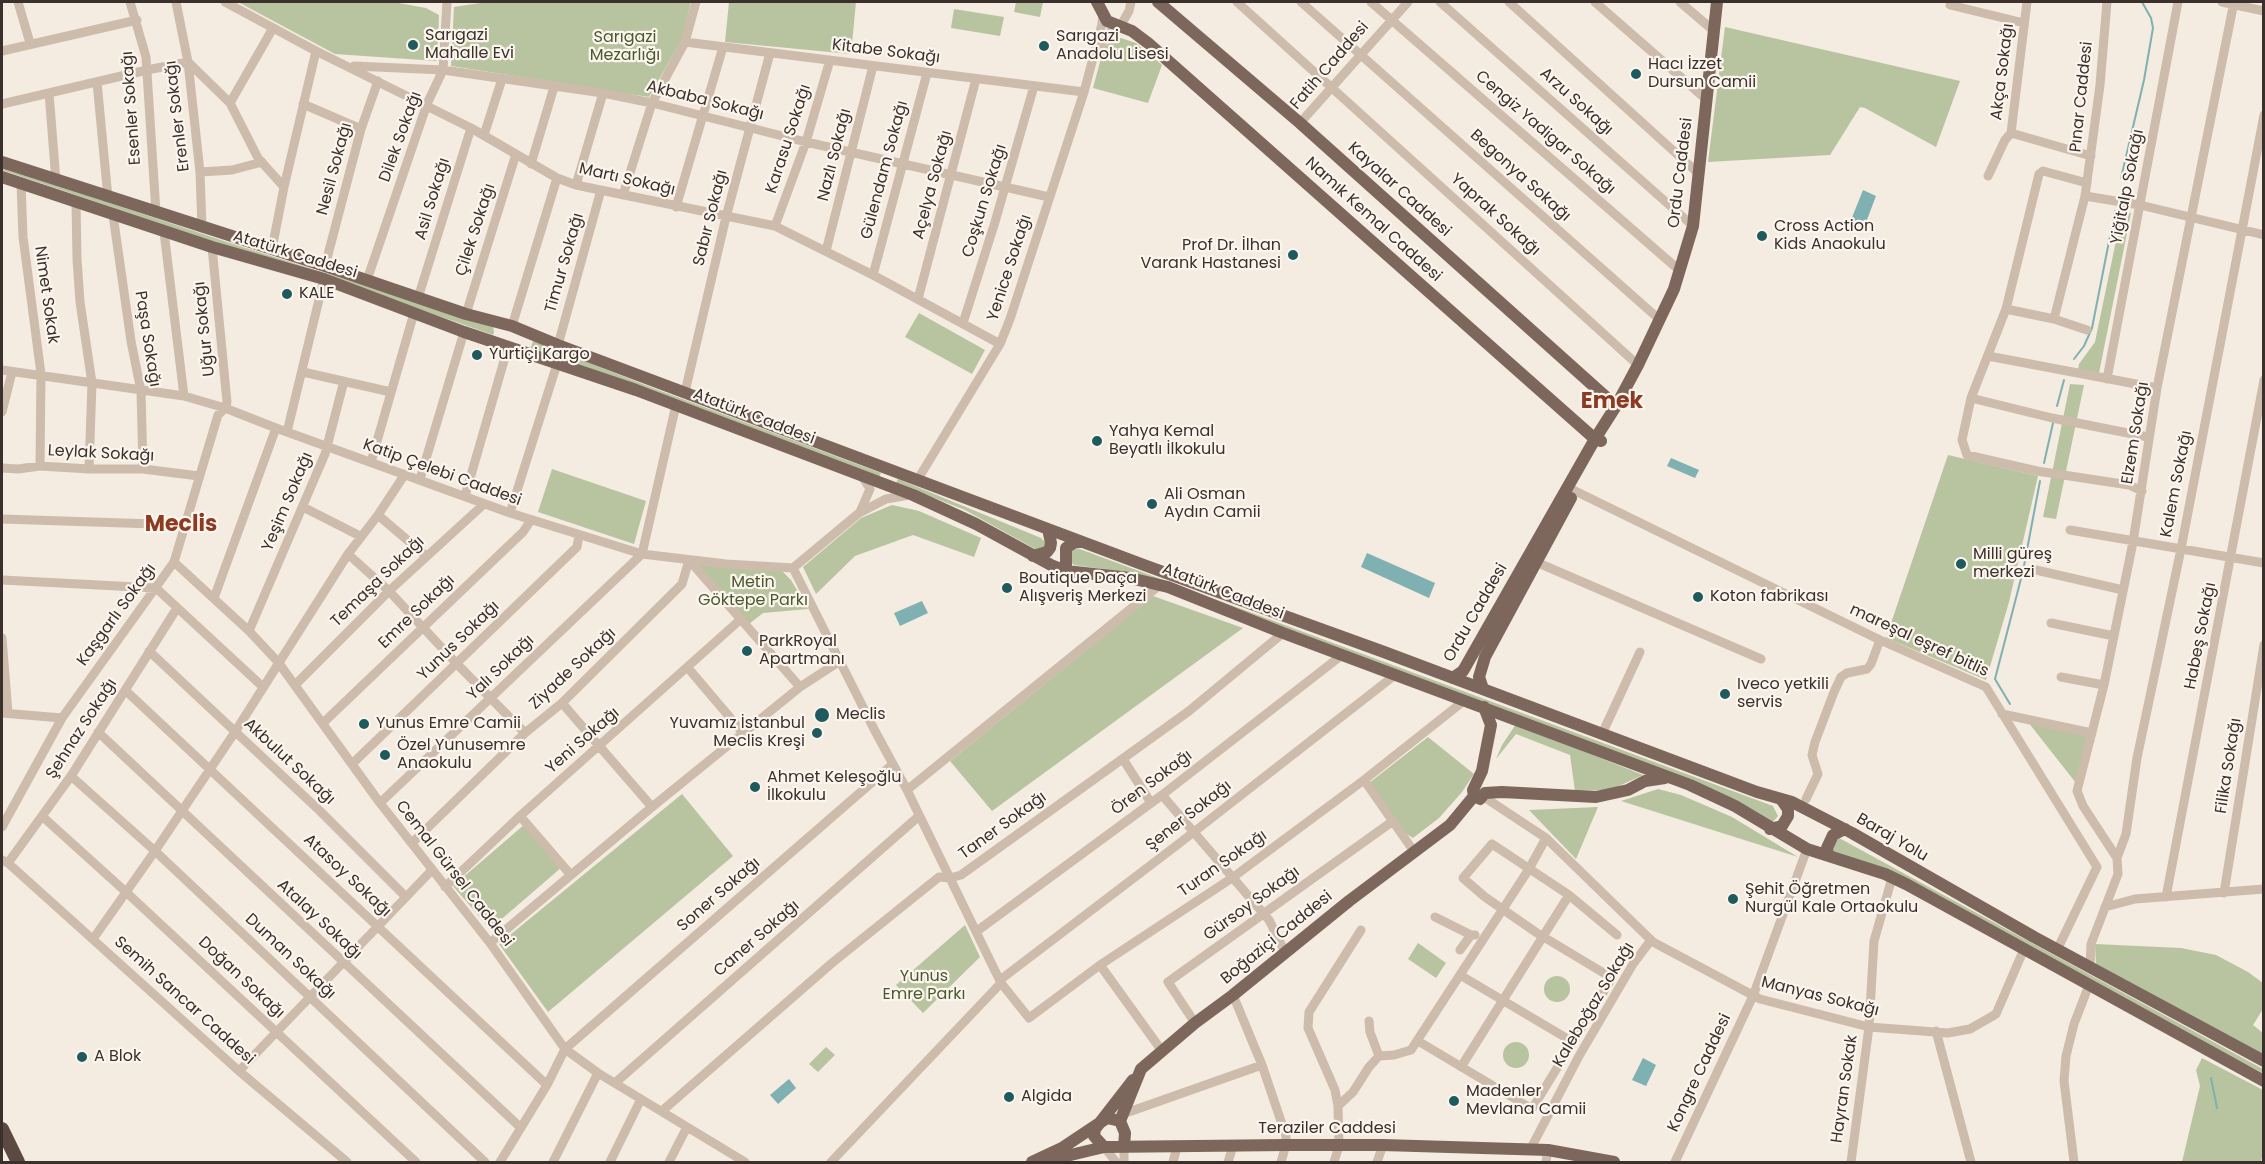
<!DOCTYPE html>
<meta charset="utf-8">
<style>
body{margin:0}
#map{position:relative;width:2265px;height:1164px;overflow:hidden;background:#f4ebe1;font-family:Poppins,sans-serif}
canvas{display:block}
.frame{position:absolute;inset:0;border:3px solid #3b302b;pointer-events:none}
</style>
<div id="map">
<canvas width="2265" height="1164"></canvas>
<div class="frame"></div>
</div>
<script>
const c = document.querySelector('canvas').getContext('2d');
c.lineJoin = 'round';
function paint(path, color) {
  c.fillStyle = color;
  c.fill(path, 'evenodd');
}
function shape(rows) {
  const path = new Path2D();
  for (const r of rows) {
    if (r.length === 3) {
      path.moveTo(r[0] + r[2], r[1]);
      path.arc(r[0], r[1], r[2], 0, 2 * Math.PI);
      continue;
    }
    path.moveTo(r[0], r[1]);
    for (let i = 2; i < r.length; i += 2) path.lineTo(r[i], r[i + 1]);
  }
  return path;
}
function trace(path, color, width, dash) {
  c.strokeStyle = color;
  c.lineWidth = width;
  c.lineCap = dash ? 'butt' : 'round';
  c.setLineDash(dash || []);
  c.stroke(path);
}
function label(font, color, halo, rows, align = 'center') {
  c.font = font + ' Poppins,sans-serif';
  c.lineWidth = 4.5;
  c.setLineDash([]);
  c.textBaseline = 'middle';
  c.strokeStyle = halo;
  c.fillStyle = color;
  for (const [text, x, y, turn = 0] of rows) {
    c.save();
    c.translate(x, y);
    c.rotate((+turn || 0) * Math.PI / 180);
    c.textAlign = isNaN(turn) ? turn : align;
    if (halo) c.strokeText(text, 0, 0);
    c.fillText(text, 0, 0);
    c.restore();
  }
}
const green = shape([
 [238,2,393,2,426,8,439,15,437,61,335,54],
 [487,2,691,2,682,39,649,97,451,66,454,7],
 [729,2,856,2,851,54,725,42],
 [1016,2,1043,2,1040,17,1014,12],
 [954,9,1004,17,1000,36,951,28],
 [1725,27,1960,81,1936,147,1865,108,1860,107,1830,155,1708,162],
 [1121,38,1136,43,1162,65,1148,103,1093,88,1104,47,1114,39],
 [2,167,230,243,493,326,494,332,493,335,317,273,230,247,2,170],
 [2122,212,2131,213,2099,373,2078,370,2079,364,2095,342],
 [919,313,985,350,972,374,905,337],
 [533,341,653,388,881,473,879,477,530,350],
 [2070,384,2084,385,2056,519,2043,517],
 [1948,455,2038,476,2009,602,1986,680,1886,638],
 [552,469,646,501,634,544,538,512],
 [898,479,1041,538,1046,543,1045,548,1037,550,965,510,896,483],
 [892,505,919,511,981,538,974,557,913,535,855,556,816,594,803,567,861,518],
 [1077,548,1773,806,1778,816,1772,823,1736,800,1103,569,1074,565,1070,561,1071,552],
 [695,564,781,570,791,580,808,609,763,613,749,624],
 [1153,596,1243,628,992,811,950,761],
 [2028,722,2087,734,2076,783],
 [1516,724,1643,775,1610,790,1575,791,1570,755,1516,734,1496,759,1502,745],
 [1428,737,1474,774,1462,792,1439,818,1413,838,1405,833,1369,783],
 [1658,789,1681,795,1732,817,1798,857,1621,801],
 [682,794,733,856,548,1012,499,944],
 [1598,807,1576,859,1529,810],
 [525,824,562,867,490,929,453,886],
 [1839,838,2263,1069,2263,1073,1833,853,1833,844],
 [965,925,980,957,923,1013,896,985],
 [1418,943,1446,963,1436,978,1408,959],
 [2095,944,2181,948,2216,955,2248,972,2263,983,2263,1009,2253,1025,2263,1033,2263,1055,2096,964],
 [1557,989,13],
 [1516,1055,13],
 [826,1047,835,1055,818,1072,809,1064],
 [2202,1058,2263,1090,2264,1146,2261,1162,2182,1162,2200,1086,2196,1070]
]);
const water = shape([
 [1863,190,1876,196,1865,225,1851,220],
 [1671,458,1699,470,1695,478,1667,466],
 [1367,553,1435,583,1429,598,1361,567],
 [922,601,928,613,900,626,894,613],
 [1643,1058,1656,1065,1646,1086,1632,1080],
 [789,1079,796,1088,778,1104,770,1095]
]);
const stream = shape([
 [2121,178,2144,80,2153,28,2151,18,2142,2],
 [2074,359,2084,346,2092,328,2115,211],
 [2057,406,2064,380],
 [2044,463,2053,423],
 [2010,704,1995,679,2023,571,2040,481],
 [2211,1078,2217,1108]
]);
const minor = shape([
 [18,2,30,43],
 [130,2,146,57,156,213],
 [176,2,188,62,200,172,202,228],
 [225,2,316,51,471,128,557,178,576,185,775,226,873,275,1000,344],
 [1237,2,1638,365],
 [1301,2,1660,320],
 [1371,2,1679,270],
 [1440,2,1693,226],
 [1509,2,1699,174],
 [1595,2,1707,100],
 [1680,2,1714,31],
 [2107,2,2100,85,2085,196,2054,319,2006,309,1971,398,1962,440,1967,455,2037,471,2129,485,2142,491],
 [2222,2,2264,11],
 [1950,5,2024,23],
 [685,42,1084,92],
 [1099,47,1111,31,1121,25,1129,11,1131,2],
 [2,51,137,20],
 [354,66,443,70,603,93,652,103,806,142,1049,197],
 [97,82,108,198],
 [49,93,56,181],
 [230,103,273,28],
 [2,104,147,70,188,62,230,103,258,158,284,187],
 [303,104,361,129],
 [1300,123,1408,2],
 [2011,133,2091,156],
 [484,135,502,79],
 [531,164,554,87],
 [200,172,232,170,262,162],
 [1988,176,2005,140,2011,133,2027,2],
 [21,183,23,237,41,374,40,466],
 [576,185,603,93],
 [623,195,652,103,685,42,696,2],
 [2085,196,2140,205,2264,235],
 [76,202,77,259,80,302,92,383,89,469],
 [676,207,723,47],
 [113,215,131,341,141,391,143,469],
 [775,226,806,142,830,60],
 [164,232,184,396],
 [212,247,227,402,225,408],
 [272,249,284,187,316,51],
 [826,251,873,66],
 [325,266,361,129,378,81],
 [873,275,927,73],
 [367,280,427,104,443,70,447,2],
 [418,298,471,128],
 [918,299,976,79],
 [2006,309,2039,174,2043,171,2087,183],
 [466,314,516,154],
 [2054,319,2087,330],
 [963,323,995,222,1034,86],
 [512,326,557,178],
 [558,345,601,190],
 [1988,356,2157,388],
 [2,370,184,396,225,408,276,428,510,513,642,554,726,564,793,568,859,513,886,499,909,495],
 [303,372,391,392],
 [2107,379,2178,2],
 [685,392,726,217,770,53],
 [1971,398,2052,418,2148,437],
 [2,412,12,372],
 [287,432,324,279],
 [371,462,414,313],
 [2,468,18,469,40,466,89,469,143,469,199,476],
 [420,479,464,332],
 [918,479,1000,344,1010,319,1084,92,1102,24,1103,13],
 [1567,487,1880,640,1986,687,2097,867,2057,950],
 [465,496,508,347],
 [303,507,360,536],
 [860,512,870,489,862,476],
 [510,513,557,364],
 [378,515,426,556],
 [2,519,185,525],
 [2070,530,2264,563],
 [348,554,389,591,457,664,525,733],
 [642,554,676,405],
 [689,560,800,687],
 [174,562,249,631,278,662,380,803,490,943,565,1049,598,1073,745,1162],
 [1536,562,1761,659],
 [793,568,875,731,907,790,1001,983,1029,1018,1100,965,1232,878,1364,780,1465,700],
 [2036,570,2123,590],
 [2,580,156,588,263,687],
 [214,598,276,428],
 [2051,623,2114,636],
 [249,631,325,454,344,381],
 [2,638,8,713],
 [149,651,320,811,406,897],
 [688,668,744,734],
 [2061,677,2104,685],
 [295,685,389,591,484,504],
 [125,690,547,1085],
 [562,703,652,807],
 [2,713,62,718],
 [2002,714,2092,733],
 [323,723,523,532,531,520],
 [98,732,521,1128],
 [1602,734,1640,652],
 [1123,759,1151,803],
 [352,764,577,547,579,535],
 [71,776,155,851,485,1162],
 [1364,780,1415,853],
 [907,790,1160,585],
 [1162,795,1269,920,1285,952],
 [1484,797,1546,838,1653,942,1760,999,1869,1027,1948,1033,1970,1029,1996,1014,2024,949],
 [1806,799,1818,774,1812,755,1815,742,1834,692,1841,677,1847,673,1867,669,1871,664,1880,640],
 [380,803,642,554],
 [520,816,570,874],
 [43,817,126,892,416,1162],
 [2,827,62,718,174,562,218,415,225,408],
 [413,842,525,733,562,703,682,584,689,560],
 [2117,858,2083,806,2077,791,2104,685,2133,542,2157,388,2234,2],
 [2,860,8,863,239,1071,347,1162],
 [8,863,71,776,177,608],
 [445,887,520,816,741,619],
 [2224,893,2264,645],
 [2166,897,2264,380],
 [2105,907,2135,899,2264,889],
 [1435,917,1471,935],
 [977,931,1162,795,1342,655],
 [93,939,155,851,235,732,348,554,378,515,405,474],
 [490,943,652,807,800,687,840,661],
 [1460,950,1471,935,1475,935],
 [1100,965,1162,1051],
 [2090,967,2091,944,2118,874,2117,858,2126,834,2137,758,2181,549,2264,115],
 [1460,975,1573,1042],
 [1000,980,1181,842,1395,675],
 [1233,995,1262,1065,1286,1136,1286,1145,1281,1162],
 [1369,1021,1370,1032,1379,1056],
 [1195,1023,1168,982,1393,821],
 [1936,1031,1971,1162],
 [1418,1041,1532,1109,1612,978,1537,933,1485,897,1463,878,1492,844,1569,895,1617,935],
 [1461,1067,1569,895],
 [239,1071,432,870],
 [615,1083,919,816],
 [1338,1106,1353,1092,1369,1067,1379,1056,1394,1055,1411,1050,1529,869,1546,838],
 [662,1111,832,963,939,877,950,878,961,875,1189,711,1283,633],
 [1123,1114,1262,1065],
 [1104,1147,1116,1162],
 [1124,1147,1124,1162],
 [1530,1150,1579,1056,1633,964,1651,940],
 [500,1162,547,1085,565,1049,893,764],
 [553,1162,598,1073],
 [610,1162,641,1099],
 [669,1162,687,1127],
 [831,1162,1001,983],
 [1173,1162,1177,1147],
 [1228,1162,1233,1146],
 [1334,1162,1339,1146,1338,1106,1335,1090,1308,1028,1309,1012,1361,930],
 [1377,1162,1383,1145],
 [1546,1162,1548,1150],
 [1675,1162,1753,996,1807,849],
 [1851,1162,1869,1027,1874,941,1892,878],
 [2074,1162,2064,1081,2066,1056,2074,1024,2089,985]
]);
const major = shape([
 [1097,2,1107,21,1132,31,1148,43,1595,439,1601,441],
 [1158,2,1300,123,1616,406],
 [2,162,325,266,466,314,512,326,558,345,1144,565,1384,652,1757,792,1792,802,1852,833,2034,937,2264,1061],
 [2,177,212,247,324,279,464,332,636,390,913,495,976,524,1051,565,1066,571,1130,578,1168,587,1283,633,1690,785,1735,806,1807,849,1885,874,1906,884,2264,1081],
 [1033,556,1047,552,1050,548,1051,543,1048,529],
 [1066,571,1066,548,1075,542,1082,542],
 [1453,678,1463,671,1595,439,1616,406,1638,365,1674,289,1693,226,1717,2],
 [1483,689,1479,677,1485,657,1571,498],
 [1474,796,1480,799,1485,793,1502,792,1596,797,1628,790,1645,781,1665,778],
 [1770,829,1782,826,1788,816,1788,809,1781,799],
 [1828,855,1827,848,1833,835,1845,829],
 [1120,1121,1141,1069,1195,1023,1233,995,1349,901,1450,825,1474,796,1473,790,1482,771,1491,725,1484,707],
 [1120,1121,1125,1133,1124,1147],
 [1104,1147,1094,1136,1095,1129,1133,1080],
 [1032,1162,1062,1148,1107,1118,1120,1121],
 [1041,1162,1104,1147,1286,1145,1383,1145,1548,1150,1614,1162]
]);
const highway = shape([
 [2,1129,18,1162]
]);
const markers = [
 [413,45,6,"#1f5a5e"],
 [1044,46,6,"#1f5a5e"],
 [1636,74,6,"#1f5a5e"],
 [1762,236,6,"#1f5a5e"],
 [1293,255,6,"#1f5a5e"],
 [287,294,6,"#1f5a5e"],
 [477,355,6,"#1f5a5e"],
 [1097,441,6,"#1f5a5e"],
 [1152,504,6,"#1f5a5e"],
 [1961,564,6,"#1f5a5e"],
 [1007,588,6,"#1f5a5e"],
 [1698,597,6,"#1f5a5e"],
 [747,651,6,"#1f5a5e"],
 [1725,694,6,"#1f5a5e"],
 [822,715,8,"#1f5a5e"],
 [364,724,6,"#1f5a5e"],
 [817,733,6,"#1f5a5e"],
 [385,755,6,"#1f5a5e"],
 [755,787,6,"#1f5a5e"],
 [1733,899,6,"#1f5a5e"],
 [82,1057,6,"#1f5a5e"],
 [1009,1097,6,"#1f5a5e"],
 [1454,1101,6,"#1f5a5e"]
];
const poiNames = [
 ["Sarıgazi",425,36],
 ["Mahalle Evi",425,54],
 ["Sarıgazi",1056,37],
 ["Anadolu Lisesi",1056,55],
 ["Hacı İzzet",1648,65],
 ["Dursun Camii",1648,83],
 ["Cross Action",1774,227],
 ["Kids Anaokulu",1774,245],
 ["Prof Dr. İlhan",1281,246,"right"],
 ["Varank Hastanesi",1281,264,"right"],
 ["KALE",299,294],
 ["Yurtiçi Kargo",489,355],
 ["Yahya Kemal",1109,432],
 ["Beyatlı İlkokulu",1109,450],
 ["Ali Osman",1164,495],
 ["Aydın Camii",1164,513],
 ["Milli güreş",1973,555],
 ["merkezi",1973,573],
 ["Boutique Daça",1019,579],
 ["Alışveriş Merkezi",1019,597],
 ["Koton fabrikası",1710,597],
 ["ParkRoyal",759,642],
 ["Apartmanı",759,660],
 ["Iveco yetkili",1737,685],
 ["servis",1737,703],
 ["Meclis",836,715],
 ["Yunus Emre Camii",376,724],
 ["Yuvamız İstanbul",805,724,"right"],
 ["Meclis Kreşi",805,742,"right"],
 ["Özel Yunusemre",397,746],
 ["Anaokulu",397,764],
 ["Ahmet Keleşoğlu",767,778],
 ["İlkokulu",767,796],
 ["Şehit Öğretmen",1745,890],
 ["Nurgül Kale Ortaokulu",1745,908],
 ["A Blok",94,1057],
 ["Madenler",1466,1092],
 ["Mevlana Camii",1466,1110],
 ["Algida",1021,1097]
];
const parkNames = [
 ["Sarıgazi",625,38],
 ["Mezarlığı",625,56],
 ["Metin",753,583],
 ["Göktepe Parkı",753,601],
 ["Yunus",924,977],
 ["Emre Parkı",924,995]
];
const streetNames = [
 ["Kitabe Sokağı",886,52,7],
 ["Fatih Caddesi",1330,66,-49],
 ["Akça Sokağı",2003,72,-83],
 ["Pınar Caddesi",2082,97,-84],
 ["Akbaba Sokağı",705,101,14],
 ["Arzu Sokağı",1576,102,42],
 ["Esenler Sokağı",132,108,-94],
 ["Erenler Sokağı",178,116,-97],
 ["Cengiz Yadigar Sokağı",1545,133,41],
 ["Dilek Sokağı",401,137,-70],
 ["Karasu Sokağı",789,139,-72],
 ["Nazlı Sokağı",835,155,-76],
 ["Nesil Sokağı",335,169,-75],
 ["Gülendam Sokağı",885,170,-75],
 ["Ordu Caddesi",1681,173,-83],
 ["Begonya Sokağı",1520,176,42],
 ["Martı Sokağı",627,180,13],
 ["Açelya Sokağı",933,185,-75],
 ["Yiğitalp Sokağı",2128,187,-79],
 ["Kayalar Caddesi",1399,190,42],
 ["Asil Sokağı",433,199,-73],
 ["Coşkun Sokağı",985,201,-73],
 ["Yaprak Sokağı",1495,215,42],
 ["Sabır Sokağı",711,218,-76],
 ["Namık Kemal Caddesi",1373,220,42],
 ["Çilek Sokağı",476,230,-72],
 ["Atatürk Caddesi",295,255,17],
 ["Timur Sokağı",565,263,-74],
 ["Yenice Sokağı",1010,268,-72],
 ["Nimet Sokak",46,295,82],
 ["Uğur Sokağı",205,329,-96],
 ["Paşa Sokağı",147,339,81],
 ["Atatürk Caddesi",754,417,21],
 ["Elzem Sokağı",2136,433,-81],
 ["Leylak Sokağı",101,454,3],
 ["Katip Çelebi Caddesi",442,473,20],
 ["Kalem Sokağı",2177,484,-79],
 ["Yeşim Sokağı",288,502,-67],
 ["Temaşa Sokağı",378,582,-44],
 ["Atatürk Caddesi",1223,592,21],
 ["Emre Sokağı",417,612,-44],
 ["Ordu Caddesi",1476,613,-60],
 ["Kaşgarlı Sokağı",117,615,-54],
 ["Habeş Sokağı",2201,636,-79],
 ["Yunus Sokağı",459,641,-44],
 ["mareşal eşref bitlis",1919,641,25],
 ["Yalı Sokağı",501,668,-44],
 ["Ziyade Sokağı",573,669,-43],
 ["Şehnaz Sokağı",82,729,-57],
 ["Yeni Sokağı",583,741,-41],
 ["Akbulut Sokağı",289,762,43],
 ["Filika Sokağı",2229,766,-81],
 ["Ören Sokağı",1152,783,-37],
 ["Şener Sokağı",1189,816,-38],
 ["Taner Sokağı",1003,826,-36],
 ["Baraj Yolu",1892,838,30],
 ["Turan Sokağı",1223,864,-35],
 ["Cemal Gürsel Caddesi",454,874,52],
 ["Atasoy Sokağı",347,876,43],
 ["Soner Sokağı",719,895,-41],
 ["Gürsoy Sokağı",1252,904,-36],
 ["Atalay Sokağı",319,920,43],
 ["Boğaziçi Caddesi",1277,938,-39],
 ["Caner Sokağı",757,939,-41],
 ["Duman Sokağı",290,957,43],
 ["Doğan Sokağı",241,978,43],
 ["Manyas Sokağı",1820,997,14],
 ["Semih Sancar Caddesi",184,1001,42],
 ["Kaleboğaz Sokağı",1594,1005,-59],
 ["Kongre Caddesi",1700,1073,-65],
 ["Hayran Sokak",1845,1089,-82],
 ["Teraziler Caddesi",1327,1129]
];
const districtNames = [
 ["Emek",1612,402],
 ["Meclis",181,525]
];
paint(green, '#b8c4a0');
paint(water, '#7fb0b2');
trace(stream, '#7fb0b2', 2);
trace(minor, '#cdbbac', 9);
trace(major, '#7d675c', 12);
trace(highway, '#5c4a42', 14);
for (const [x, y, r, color] of markers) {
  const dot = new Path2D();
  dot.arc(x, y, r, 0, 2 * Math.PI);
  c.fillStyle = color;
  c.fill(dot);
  trace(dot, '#fbf5ee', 2);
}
label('16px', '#3b302b', '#fbf5ee', poiNames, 'left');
label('16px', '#4a5a2e', '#fbf5ee', parkNames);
label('16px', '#3b302b', '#fbf5ee', streetNames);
label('bold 22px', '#8c3b22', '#fbf5ee', districtNames);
</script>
